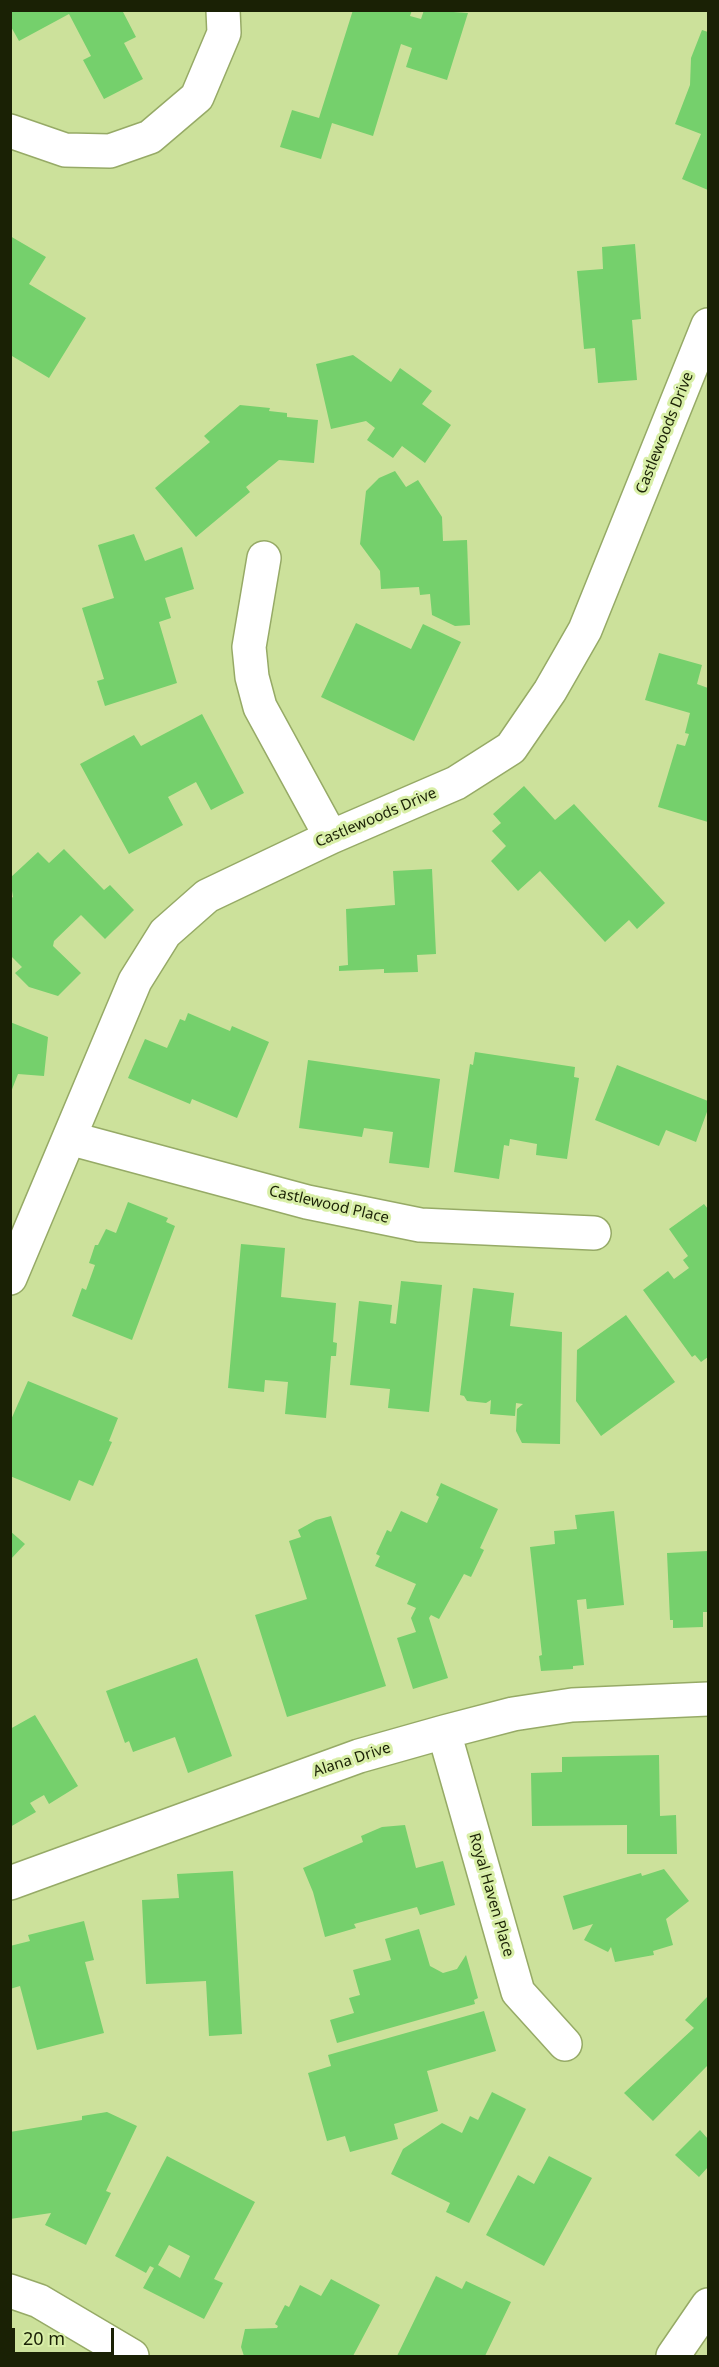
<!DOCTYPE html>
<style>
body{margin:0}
#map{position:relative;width:719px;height:2367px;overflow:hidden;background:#cce19b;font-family:"Noto Sans",sans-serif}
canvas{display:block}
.frame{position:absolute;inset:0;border:12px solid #1a2105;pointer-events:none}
.scale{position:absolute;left:12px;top:2328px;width:102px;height:27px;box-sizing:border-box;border:3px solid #1a2105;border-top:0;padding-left:8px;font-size:18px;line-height:21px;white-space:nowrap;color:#1a2105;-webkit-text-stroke:4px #d9efa8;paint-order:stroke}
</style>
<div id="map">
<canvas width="719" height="2367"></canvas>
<div class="frame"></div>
<div class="scale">20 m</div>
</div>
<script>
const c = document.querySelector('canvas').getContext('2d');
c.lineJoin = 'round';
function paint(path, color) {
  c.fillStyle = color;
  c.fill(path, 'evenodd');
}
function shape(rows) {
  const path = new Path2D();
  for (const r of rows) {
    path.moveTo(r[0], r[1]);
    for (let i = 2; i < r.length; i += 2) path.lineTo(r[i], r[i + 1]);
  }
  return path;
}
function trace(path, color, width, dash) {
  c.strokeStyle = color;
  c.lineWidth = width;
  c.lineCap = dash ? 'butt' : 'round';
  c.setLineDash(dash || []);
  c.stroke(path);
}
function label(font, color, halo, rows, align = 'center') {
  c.font = font + ' "Noto Sans",sans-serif';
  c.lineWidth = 6;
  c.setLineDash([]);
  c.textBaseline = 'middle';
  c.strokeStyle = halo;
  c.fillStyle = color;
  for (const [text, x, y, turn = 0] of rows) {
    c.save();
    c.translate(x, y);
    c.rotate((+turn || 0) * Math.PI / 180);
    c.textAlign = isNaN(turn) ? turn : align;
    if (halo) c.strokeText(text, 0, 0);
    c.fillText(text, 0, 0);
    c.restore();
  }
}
const building = shape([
 [10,10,122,10,136,37,124,43,143,79,104,99,83,60,91,56,69,14,19,41,10,25],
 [353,10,412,10,410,16,421,19,424,10,468,13,447,80,406,67,412,48,401,44,373,136,332,123,321,159,280,147,292,110,319,118],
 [702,30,708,32,708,190,682,179,701,134,675,124,690,85,691,58],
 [10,236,46,257,29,284,86,318,49,378,12,356,10,359],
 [635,244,641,319,632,320,637,380,598,383,595,348,584,349,577,271,603,269,602,247],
 [353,355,391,382,400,368,432,391,422,404,451,425,425,463,402,446,393,458,367,440,375,428,366,421,331,429,316,364],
 [240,405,270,408,269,411,287,413,287,417,318,420,314,463,279,460,246,487,250,492,196,537,155,488,210,442,204,436],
 [395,471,406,487,418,480,442,517,443,541,467,540,470,625,455,626,432,615,430,594,420,595,419,587,381,589,380,571,360,544,366,491,379,478],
 [134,534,145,561,182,547,194,589,165,598,171,618,159,622,177,683,105,706,97,681,104,679,82,608,114,598,98,545],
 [356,623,411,649,423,624,461,642,414,741,321,697],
 [659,653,702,665,697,684,708,688,708,822,658,807,677,744,685,746,689,734,685,733,690,713,645,700],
 [202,714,244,793,211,810,196,782,168,797,183,825,129,854,80,764,134,735,141,746],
 [524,786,555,820,574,804,665,903,637,929,629,920,605,942,540,871,518,891,491,861,506,846,492,831,501,823,493,814],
 [64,849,104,890,110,885,134,910,105,939,81,915,54,941,53,946,81,973,58,996,29,987,15,973,22,967,10,955,10,899,13,897,10,878,38,852,49,863],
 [432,869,436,954,417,955,418,972,384,973,384,969,339,971,339,966,348,965,346,909,395,905,393,871],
 [188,1013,230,1031,232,1026,269,1042,237,1118,192,1099,190,1104,128,1078,145,1039,167,1048,180,1019,185,1021],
 [10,1022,48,1037,44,1076,18,1074,11,1092],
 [475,1052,575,1067,574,1077,579,1078,567,1159,536,1155,537,1144,510,1139,509,1146,504,1145,499,1179,454,1172,470,1064,473,1065],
 [308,1060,440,1079,429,1168,389,1163,393,1132,364,1128,362,1137,299,1128],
 [617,1065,708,1101,708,1109,696,1142,666,1130,659,1146,595,1120],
 [128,1202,168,1218,166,1222,175,1226,132,1340,72,1316,82,1288,86,1290,95,1265,89,1263,95,1245,98,1245,106,1229,116,1233],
 [704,1204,708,1209,708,1357,701,1362,695,1355,692,1357,643,1290,668,1271,674,1279,689,1268,683,1260,688,1256,669,1229],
 [241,1244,285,1248,281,1297,336,1303,333,1342,337,1343,336,1356,331,1356,326,1418,285,1414,288,1382,265,1380,264,1392,228,1388],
 [401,1281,442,1285,429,1412,388,1408,390,1389,350,1385,359,1301,392,1305,390,1323,396,1324],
 [473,1288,514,1293,510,1326,562,1332,560,1444,522,1443,516,1431,517,1409,523,1404,516,1403,515,1416,490,1414,491,1400,486,1403,467,1401,464,1396,460,1395],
 [626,1315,675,1382,601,1436,576,1401,577,1350],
 [28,1381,118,1418,109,1441,112,1442,93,1486,79,1480,70,1501,10,1476,10,1422],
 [441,1483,498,1509,480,1548,484,1550,471,1577,464,1574,439,1619,431,1615,429,1618,448,1678,413,1689,397,1638,416,1632,411,1618,416,1608,407,1604,416,1584,375,1566,380,1556,376,1554,387,1530,391,1532,401,1511,427,1523,439,1497,436,1495],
 [614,1511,624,1605,587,1609,586,1599,577,1600,584,1665,573,1666,573,1669,541,1671,539,1656,542,1655,530,1547,555,1544,554,1531,577,1529,575,1515],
 [331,1516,386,1686,287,1717,255,1615,307,1599,289,1541,301,1537,298,1530,316,1520],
 [10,1531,25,1544,10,1560],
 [708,1551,708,1612,703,1612,703,1627,673,1628,673,1620,670,1620,667,1553],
 [197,1658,232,1756,188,1773,175,1737,133,1752,129,1741,125,1743,106,1691],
 [35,1715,78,1786,49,1804,44,1795,30,1803,36,1812,10,1827,10,1729],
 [659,1755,660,1816,676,1815,677,1854,627,1854,627,1825,532,1826,531,1773,562,1772,562,1757],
 [405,1825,416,1868,443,1861,455,1905,420,1915,417,1907,354,1924,356,1928,325,1937,313,1892,303,1868,363,1842,361,1836,382,1827],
 [664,1869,689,1901,666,1919,673,1945,653,1951,654,1955,615,1962,611,1947,608,1952,584,1940,593,1924,573,1930,563,1896,641,1873,642,1876],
 [233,1871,242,2034,209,2036,206,1981,146,1984,142,1900,179,1898,177,1874],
 [84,1921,94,1960,85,1962,104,2033,37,2050,20,1986,10,1989,10,1946,30,1941,28,1935],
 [419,1929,430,1966,443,1973,457,1969,466,1955,478,1998,474,2000,475,2004,337,2043,330,2020,354,2013,349,1998,360,1995,353,1970,391,1960,385,1939],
 [708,1996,708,2065,653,2121,624,2093,694,2028,685,2020],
 [484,2011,496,2051,427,2071,438,2111,394,2124,398,2139,350,2152,345,2136,327,2141,308,2073,331,2066,328,2055],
 [492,2092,526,2109,469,2223,446,2212,450,2203,391,2174,403,2149,442,2123,462,2133,470,2116,478,2120],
 [107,2112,137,2126,106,2191,111,2193,86,2245,45,2225,51,2213,10,2219,10,2132,82,2120,82,2116],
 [700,2130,708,2139,708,2167,699,2177,675,2155],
 [167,2156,255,2202,214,2279,223,2283,204,2319,143,2288,154,2268,150,2266,146,2273,115,2256],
 [169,2245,190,2256,180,2278,158,2265],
 [549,2156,592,2178,544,2266,486,2235,518,2175,534,2184],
 [436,2276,462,2289,466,2281,511,2302,485,2356,397,2356],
 [331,2279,380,2305,353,2356,244,2356,241,2347,245,2329,277,2328,278,2326,275,2324,285,2305,289,2307,300,2285,321,2296]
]);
const minor = shape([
 [10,131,65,150,110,151,150,137,197,97,224,33,223,10],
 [264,558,249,647,252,677,260,707,331,837],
 [69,1138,307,1202,420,1225,594,1233],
 [10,1278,135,981,165,933,207,896,331,837,456,783,511,748,550,691,585,630,708,325],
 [444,1732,518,1992,565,2044],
 [10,1883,359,1756,444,1732,513,1714,572,1705,708,1699],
 [10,2291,39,2301,132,2356]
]);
const major = shape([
 [673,2356,708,2305]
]);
const streetNames = [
 ["Castlewoods Drive",665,433,-68],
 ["Castlewoods Drive",376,818,-23],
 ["Castlewood Place",329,1205,13],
 ["Alana Drive",352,1760,-18],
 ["Royal Haven Place",491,1895,74]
];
paint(building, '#75d06c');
trace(minor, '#96aa66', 36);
trace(major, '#96aa66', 36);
trace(minor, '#fff', 33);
trace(major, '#fff', 33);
label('15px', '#1a2105', '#d9efa8', streetNames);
</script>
